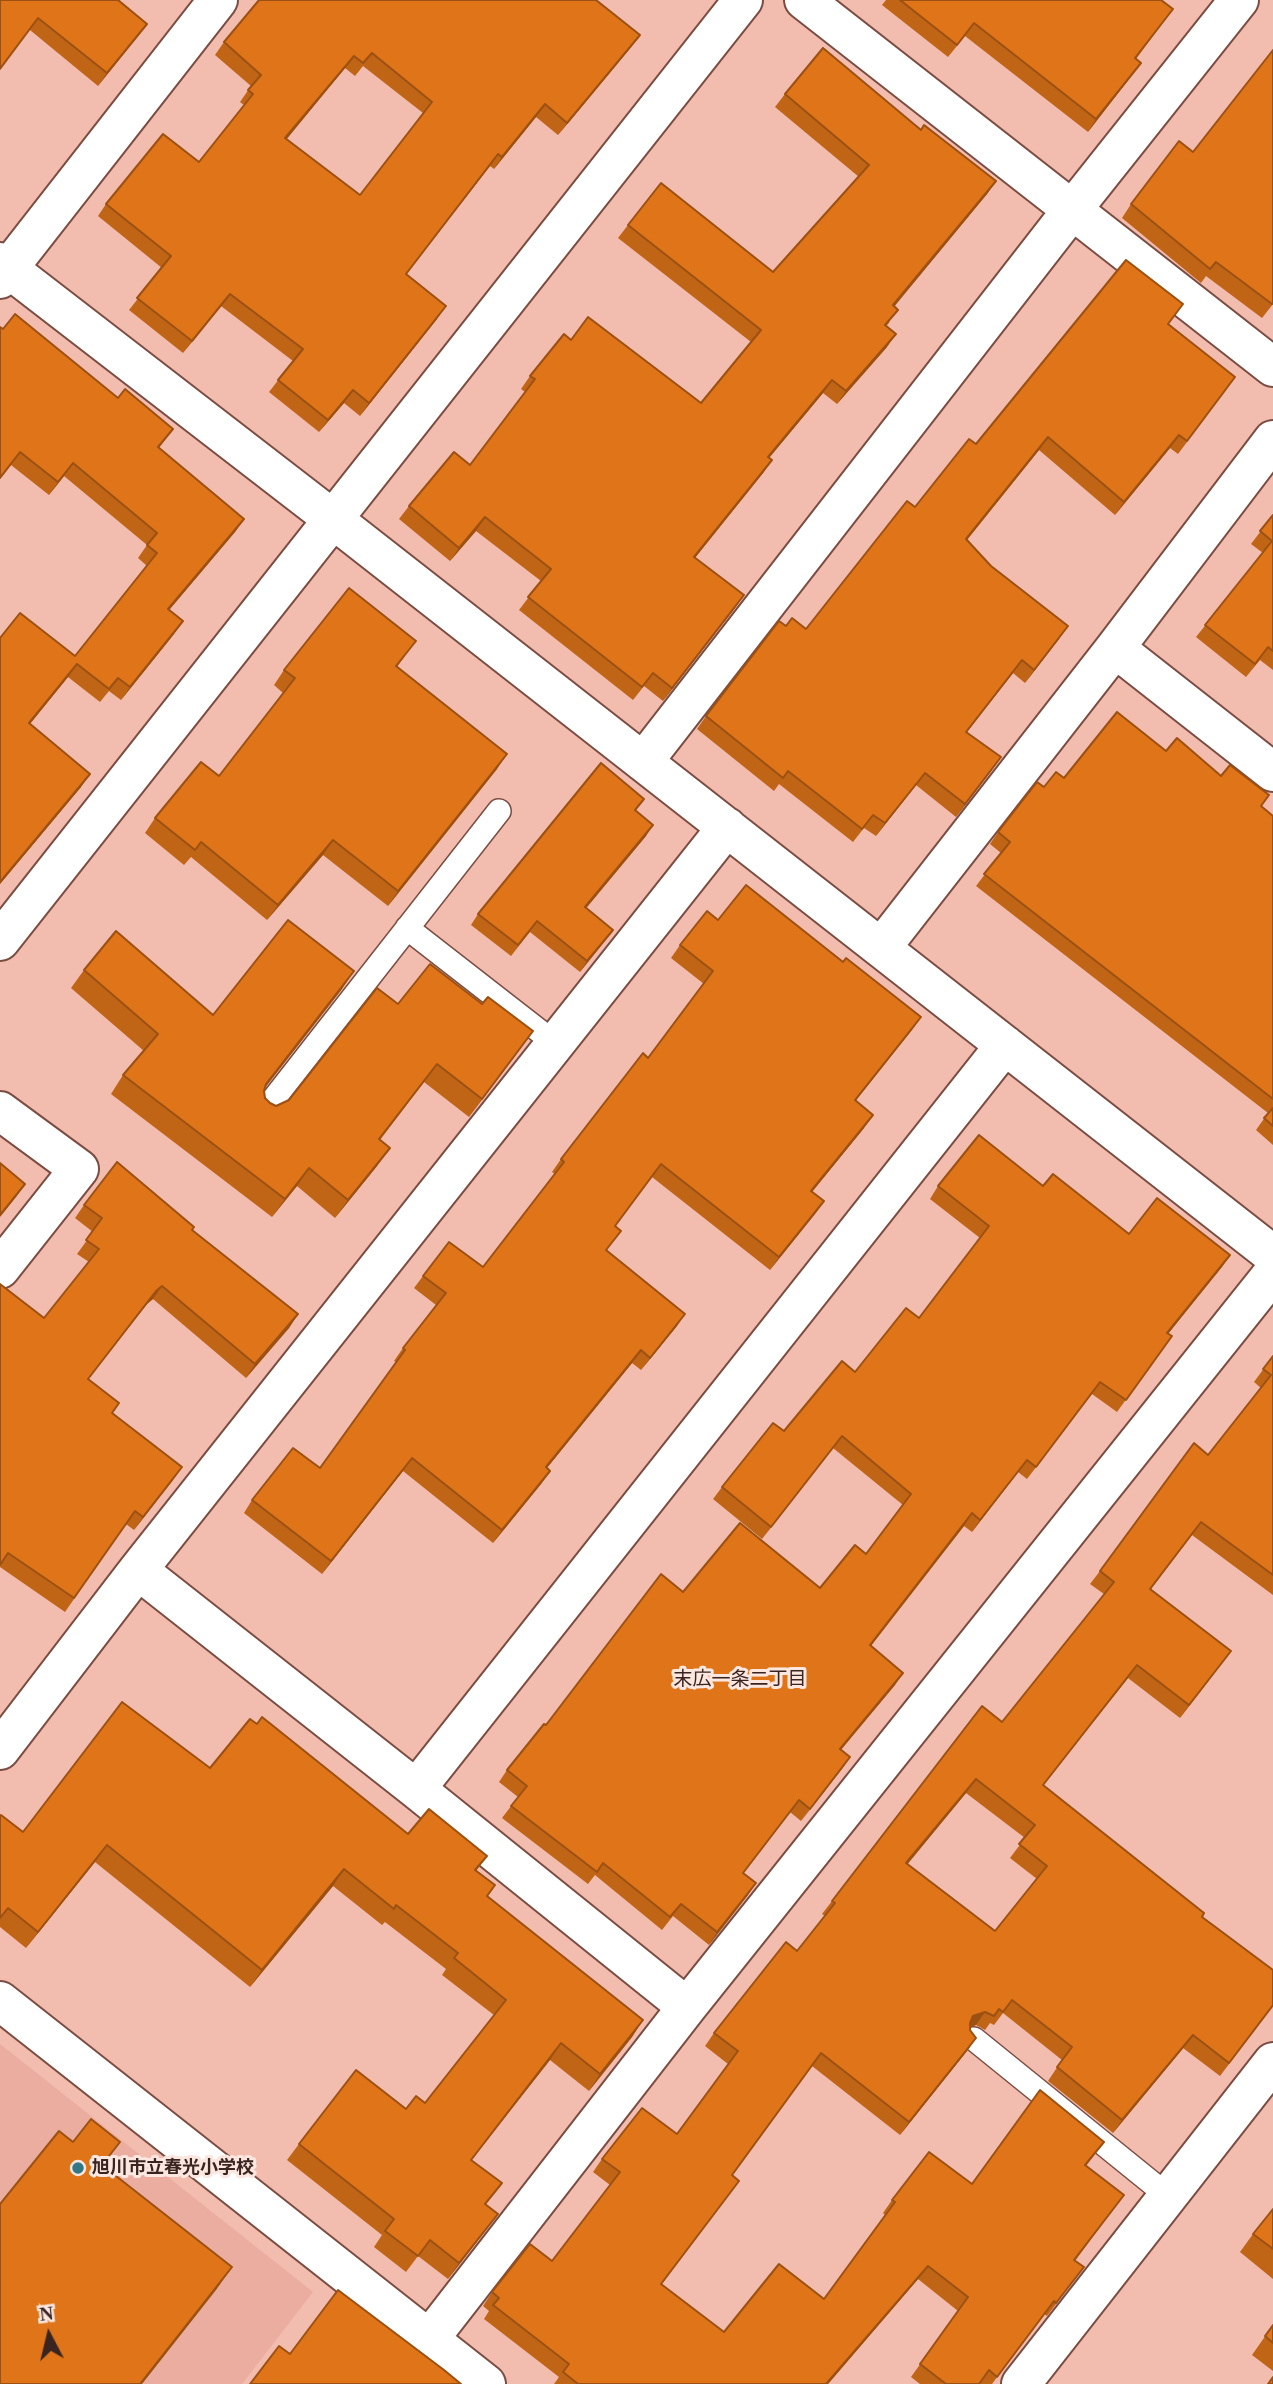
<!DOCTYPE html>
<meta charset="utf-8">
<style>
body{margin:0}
#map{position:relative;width:1273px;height:2384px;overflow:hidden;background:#f2bcaf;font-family:"Times New Roman",serif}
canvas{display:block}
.north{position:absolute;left:14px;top:2300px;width:70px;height:70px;-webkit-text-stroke:5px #fce6e0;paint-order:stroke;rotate:353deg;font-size:19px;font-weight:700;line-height:28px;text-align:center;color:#392420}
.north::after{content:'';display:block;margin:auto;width:24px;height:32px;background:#392420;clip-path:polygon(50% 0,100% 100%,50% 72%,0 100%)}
</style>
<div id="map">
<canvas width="1273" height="2384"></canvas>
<div class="north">N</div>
</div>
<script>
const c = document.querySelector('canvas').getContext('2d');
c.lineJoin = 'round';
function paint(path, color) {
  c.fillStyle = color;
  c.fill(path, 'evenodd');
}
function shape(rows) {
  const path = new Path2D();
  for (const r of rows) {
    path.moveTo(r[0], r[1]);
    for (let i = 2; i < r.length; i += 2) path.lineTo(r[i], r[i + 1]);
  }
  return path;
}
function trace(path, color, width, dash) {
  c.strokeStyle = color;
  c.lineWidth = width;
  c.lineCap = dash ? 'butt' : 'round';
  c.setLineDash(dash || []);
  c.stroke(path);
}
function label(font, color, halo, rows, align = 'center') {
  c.font = font + ' "Times New Roman","Noto Sans JP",serif';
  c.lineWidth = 6;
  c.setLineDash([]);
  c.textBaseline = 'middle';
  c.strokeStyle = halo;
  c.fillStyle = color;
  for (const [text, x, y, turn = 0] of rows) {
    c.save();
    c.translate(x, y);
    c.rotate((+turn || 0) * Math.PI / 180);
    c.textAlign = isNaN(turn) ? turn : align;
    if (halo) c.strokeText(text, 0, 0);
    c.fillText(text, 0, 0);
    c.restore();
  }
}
const built = shape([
 [0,2044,313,2292,242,2384,0,2384]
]);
const lane = shape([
 [407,928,556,1044],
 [265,1110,499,811],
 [974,2039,1168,2196]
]);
const street = shape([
 [804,0,1273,367],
 [0,262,334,520,1273,1255],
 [0,279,218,0],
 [1115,648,1273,772],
 [643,762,1072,210,1239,0],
 [0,941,743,0],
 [881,948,1115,648,1273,440],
 [0,1111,79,1169,0,1269],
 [138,1570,416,1789,687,2007],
 [0,1750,138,1570,727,827],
 [416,1789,1005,1045],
 [0,2001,486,2384],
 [430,2338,687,2007,1273,1273],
 [1021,2384,1273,2062]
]);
const wall = shape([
 [0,0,147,24,98,86,30,30],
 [886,0,1161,0,1173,9,1136,59,1132,75,1088,132,965,36,948,57,882,5],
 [224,42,631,47,558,135,536,117,494,169,490,166,406,274,437,319,360,416,344,403,319,432,269,392,293,361,221,306,183,353,129,310,162,268,98,216,106,204,199,162,244,105,240,102,251,86,215,55],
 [363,66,423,113,360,195,286,139,345,68,355,76],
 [785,94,921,130,996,181,987,194,894,306,889,323,886,326,887,347,837,404,823,393,769,458,772,460,763,473,695,558,735,608,663,701,644,686,633,700,519,610,541,581,476,531,450,561,399,519,409,506,470,465,525,392,521,389,530,376,571,340,701,403,751,342,618,238,628,225,773,272,859,177,775,107],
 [1193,152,1273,304,1262,318,1206,276,1201,283,1122,218,1131,204],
 [1168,325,1226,390,1178,454,1170,448,1115,515,1039,450,967,540,1059,639,1025,683,1013,673,966,732,992,770,956,817,916,785,876,836,864,828,853,842,779,784,774,791,697,729,706,716,786,626,806,629,915,507,976,444],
 [0,327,118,398,173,429,159,448,244,519,235,532,169,610,174,634,121,700,109,691,100,702,68,677,30,724,81,787,0,884,0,638,75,656,147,566,138,558,147,545,64,476,49,495,11,465,0,479],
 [1273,515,1273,670,1260,660,1246,677,1196,637,1263,553,1251,544],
 [405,656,397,667,497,769,388,906,323,855,267,920,191,857,184,865,145,833,155,818,219,776,283,693,274,685,284,670],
 [1166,751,1221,776,1273,816,1273,1145,1256,1130,1268,1113,976,886,1001,853,990,844,998,832,1044,787,1064,778],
 [636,810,646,836,586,908,613,930,580,972,530,932,511,956,471,925,478,914],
 [718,920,843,962,921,1017,855,1101,864,1128,812,1192,824,1201,770,1270,652,1177,615,1226,607,1250,677,1326,641,1370,632,1363,547,1468,550,1471,541,1484,493,1543,403,1471,322,1574,244,1513,252,1500,320,1468,396,1362,394,1361,403,1348,436,1305,414,1288,423,1276,483,1267,555,1174,552,1172,561,1159,648,1058,704,984,671,958,680,945],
 [84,970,213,1015,342,989,265,1087,264,1091,265,1098,270,1103,276,1106,289,1100,398,1004,482,1004,533,1031,469,1117,424,1082,380,1140,377,1166,335,1218,297,1186,272,1217,111,1094,123,1075,144,1051,71,988],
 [938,1186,1043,1186,1129,1234,1230,1255,1168,1334,1172,1336,1117,1412,1092,1394,1027,1479,1018,1472,972,1532,964,1526,871,1646,895,1685,841,1750,850,1757,801,1821,790,1812,743,1873,748,1895,709,1945,673,1916,662,1930,595,1875,588,1884,502,1818,518,1797,499,1782,507,1770,546,1725,683,1592,820,1588,866,1554,903,1505,833,1448,762,1539,713,1499,722,1487,784,1431,919,1318,980,1238,930,1199],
 [84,1205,192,1230,298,1314,289,1328,246,1378,153,1299,147,1304,88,1379,113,1413,173,1480,134,1530,126,1524,65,1612,0,1567,0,1284,44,1318,89,1262,77,1254,93,1232,75,1218],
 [1273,1356,1273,1595,1192,1535,1151,1589,1221,1664,1180,1718,1128,1678,1043,1785,1202,1917,1273,2006,1220,2076,1183,2048,1113,2133,1048,2081,1062,2060,1003,2013,994,2025,990,2023,985,2030,976,2025,970,2027,970,2030,976,2038,967,2051,900,2135,812,2066,732,2176,739,2181,661,2285,724,2332,824,2299,885,2215,883,2213,892,2200,972,2184,1104,2142,1086,2166,1114,2208,1075,2261,1084,2267,1047,2316,1044,2314,992,2384,920,2384,911,2377,958,2311,918,2279,828,2384,554,2384,559,2377,484,2319,489,2311,483,2306,492,2292,552,2261,610,2185,593,2172,602,2159,677,2134,728,2064,705,2046,714,2033,797,1951,825,1916,822,1914,832,1901,1002,1722,1104,1594,1090,1584,1100,1571,1208,1455,1261,1388,1254,1382],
 [966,1793,1025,1838,1010,1858,1037,1879,995,1931,907,1864],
 [210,1768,408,1834,487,1856,476,1871,495,1885,487,1897,643,2020,632,2037,589,2091,550,2060,471,2160,486,2205,486,2230,448,2279,418,2256,406,2272,374,2247,382,2235,287,2160,299,2144,425,2103,494,2015,442,1975,446,1969,385,1922,382,1925,333,1886,250,1987,95,1862,26,1948,0,1927,0,1816,23,1832],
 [1273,2209,1273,2279,1240,2252,1253,2234],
 [1273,2325,1273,2371,1252,2355]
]);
const shadedWall = shape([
 [147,24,138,36,98,86,107,73],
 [640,35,631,47,558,135,567,123],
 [354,56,345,68,277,151,285,138],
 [1141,63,1132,75,1088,132,1096,119],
 [545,104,536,117,494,169,502,157],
 [498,154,490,166,397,286,406,274],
 [996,181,987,194,884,319,893,305],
 [230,294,221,306,183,353,192,341],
 [446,306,437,319,360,416,369,403],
 [896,334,887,347,837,404,846,391],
 [832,380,823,393,759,470,768,457],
 [353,390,344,403,319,432,328,420],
 [1179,435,1170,448,1115,515,1124,502],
 [1048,437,1039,450,957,552,966,539],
 [772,460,763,473,685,570,694,557],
 [73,463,64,476,49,495,58,482],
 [485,517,476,531,450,561,459,548],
 [244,519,235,532,159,622,168,609],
 [744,595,735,608,663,701,672,688],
 [183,621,174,634,121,700,130,687],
 [1068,626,1059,639,1025,683,1034,670],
 [1022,660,1013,673,957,745,966,732],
 [77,664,68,677,20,736,29,723],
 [507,754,497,769,388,906,398,891],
 [1001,757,992,770,956,817,965,804],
 [925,773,916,785,876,836,885,823],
 [90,774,81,787,0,884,0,882],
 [653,825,646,836,578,918,585,907],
 [333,840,323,855,267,920,278,905],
 [613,930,605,941,580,972,587,961],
 [354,971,342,989,254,1102,266,1084],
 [921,1017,912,1030,846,1113,855,1100],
 [533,1031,520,1049,469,1117,482,1099],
 [437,1064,424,1082,366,1157,379,1139],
 [873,1115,864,1128,802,1204,811,1191],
 [390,1148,377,1166,335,1218,348,1200],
 [309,1168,297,1186,272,1217,285,1199],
 [25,1184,16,1197,0,1217,0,1215],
 [824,1201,815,1214,770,1270,779,1257],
 [1230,1255,1222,1267,1159,1345,1167,1333],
 [162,1286,153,1299,147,1304,78,1392,156,1291],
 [298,1314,289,1328,246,1378,255,1364],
 [685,1314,677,1326,641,1370,650,1358],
 [641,1350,632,1363,537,1480,546,1467],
 [842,1436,833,1448,762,1539,771,1527],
 [412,1458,403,1471,322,1574,331,1561],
 [1027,1460,1018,1472,972,1532,980,1520],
 [182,1467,173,1480,134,1530,143,1517],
 [550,1471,541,1484,493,1543,502,1530],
 [972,1513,964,1526,862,1657,870,1645],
 [1231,1651,1221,1664,1180,1718,1189,1705],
 [1137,1665,1128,1678,1033,1798,1043,1785],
 [903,1673,895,1685,831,1761,840,1749],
 [850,1757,842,1769,801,1821,810,1809],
 [976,1779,966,1793,897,1877,906,1863],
 [107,1845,95,1862,26,1948,38,1932],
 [344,1869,333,1886,250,1987,262,1970],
 [756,1883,748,1895,709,1945,717,1932],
 [985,2012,976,2025,964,2030,973,2016],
 [643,2020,632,2037,589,2091,600,2074],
 [1193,2035,1183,2048,1113,2133,1122,2120],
 [976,2038,967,2051,900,2135,909,2122],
 [561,2043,550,2060,459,2176,471,2160],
 [498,2214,486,2230,448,2279,459,2263],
 [928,2266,918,2279,828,2384,826,2384],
 [232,2267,216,2290,142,2384,140,2384]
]);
const building = shape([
 [0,0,118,0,147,24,107,73,38,18,0,69,0,0],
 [259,0,596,0,640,35,567,123,545,104,502,157,498,154,406,274,446,306,369,403,353,390,328,420,278,380,303,349,230,294,192,341,137,298,171,256,106,204,163,134,199,162,253,94,248,90,261,75,224,42,259,0],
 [372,53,432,102,360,195,285,138,354,56,363,63,372,53],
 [900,0,1161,0,1173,9,1135,58,1141,63,1096,119,974,23,957,45,900,0],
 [823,48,921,130,924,125,996,181,893,305,898,310,885,325,896,334,846,391,832,380,768,457,772,460,694,557,744,595,672,688,653,673,642,687,528,597,551,569,485,517,459,548,409,506,454,452,470,465,535,379,530,376,564,334,571,340,588,317,701,403,761,330,628,225,661,183,773,272,869,165,785,94,823,48],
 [1273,50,1273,303,1272,304,1216,262,1210,269,1131,204,1179,141,1193,152,1273,50],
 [1126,260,1183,304,1168,324,1235,377,1187,441,1179,435,1124,502,1048,437,966,539,991,566,1068,626,1034,670,1022,660,966,732,1001,757,965,804,925,773,885,823,873,815,862,829,788,771,783,778,706,716,779,621,786,626,792,618,806,629,907,501,915,507,969,439,976,444,1126,260],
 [15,314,118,398,125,389,173,429,158,447,244,519,168,609,183,621,130,687,118,678,109,689,77,664,29,723,90,774,0,882,0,638,20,613,75,656,157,553,147,545,157,533,73,463,58,482,20,452,0,478,0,327,3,329,15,314],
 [1273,515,1273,651,1268,647,1255,664,1205,625,1272,541,1260,531,1273,515],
 [349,588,416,641,396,666,507,754,398,891,333,840,278,905,201,842,195,850,155,818,201,762,219,776,295,678,284,670,349,588],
 [1117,712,1166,751,1177,738,1221,776,1230,765,1269,795,1261,806,1273,816,1273,1099,984,874,1010,842,998,832,1037,782,1044,787,1056,772,1064,778,1117,712],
 [601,763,644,799,635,810,653,825,585,907,613,930,587,961,537,921,518,945,478,914,601,763],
 [746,885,843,962,846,958,921,1017,855,1100,873,1115,811,1191,824,1201,779,1257,661,1164,615,1226,621,1231,606,1250,685,1314,650,1358,641,1350,546,1467,550,1471,502,1530,412,1458,331,1561,252,1500,293,1448,320,1468,405,1350,403,1348,446,1293,423,1276,449,1242,483,1267,564,1162,561,1159,643,1053,648,1058,713,971,680,945,707,911,718,920,746,885],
 [288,920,354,971,266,1084,264,1091,265,1098,270,1103,276,1106,289,1100,377,988,398,1004,430,964,482,1004,488,997,533,1031,482,1099,437,1064,379,1139,390,1148,348,1200,309,1168,285,1199,123,1075,158,1034,84,970,116,931,213,1015,288,920],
 [1273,1108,1273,1126,1264,1118,1273,1108],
 [979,1135,1043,1186,1053,1174,1129,1234,1157,1198,1230,1255,1167,1333,1172,1336,1126,1400,1100,1382,1036,1467,1027,1460,980,1520,972,1513,870,1645,903,1673,840,1749,850,1757,810,1809,799,1800,743,1873,756,1883,717,1932,681,1904,670,1917,603,1863,597,1872,511,1806,527,1786,507,1770,544,1724,546,1725,661,1574,683,1592,740,1523,820,1588,855,1545,866,1554,911,1494,842,1436,771,1527,722,1487,773,1423,784,1431,842,1361,855,1372,906,1308,919,1318,989,1226,938,1186,979,1135],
 [117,1162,194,1227,192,1230,298,1314,255,1364,162,1286,156,1291,88,1379,119,1403,112,1413,182,1467,143,1517,135,1511,74,1598,8,1553,0,1565,0,1284,44,1318,99,1249,86,1240,102,1218,84,1205,117,1162],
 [0,1163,25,1184,0,1215,0,1163],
 [1273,1356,1273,1575,1201,1522,1150,1589,1231,1651,1189,1705,1137,1665,1043,1785,1204,1913,1202,1917,1273,1970,1273,2005,1229,2063,1193,2035,1122,2120,1057,2067,1072,2047,1012,2000,1003,2012,999,2009,994,2016,985,2012,973,2016,970,2023,970,2030,976,2038,909,2122,821,2053,732,2175,739,2181,661,2284,724,2332,779,2264,824,2299,895,2202,892,2200,929,2152,972,2184,1040,2090,1104,2142,1085,2165,1124,2195,1074,2260,1084,2267,1056,2303,1054,2301,997,2377,989,2370,979,2384,946,2384,920,2364,968,2297,928,2266,826,2384,578,2384,563,2372,569,2364,493,2305,499,2298,492,2292,530,2244,552,2261,620,2172,602,2159,642,2108,677,2134,738,2051,714,2033,786,1942,797,1951,835,1903,832,1901,982,1706,1002,1722,1114,1582,1100,1571,1194,1443,1208,1455,1271,1375,1263,1369,1273,1356],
 [976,1779,1035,1825,1019,1844,1047,1866,995,1931,906,1863,976,1779],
 [122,1702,210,1768,250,1719,257,1724,262,1717,408,1834,429,1809,487,1856,475,1870,495,1885,487,1896,643,2020,600,2074,561,2043,471,2160,502,2183,485,2204,498,2214,459,2263,430,2240,418,2256,385,2231,394,2219,299,2144,356,2070,406,2109,416,2096,425,2103,506,2000,454,1958,458,1953,396,1905,394,1909,344,1869,262,1970,107,1845,38,1932,8,1908,0,1918,0,1816,1,1815,23,1832,122,1702],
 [91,2119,120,2142,102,2165,232,2267,140,2384,0,2384,0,2204,59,2131,73,2142,91,2119],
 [1273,2209,1273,2249,1253,2234,1273,2209],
 [338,2290,444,2370,461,2384,250,2384,279,2346,290,2354,338,2290],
 [1273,2325,1273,2343,1265,2336,1273,2325],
 [1273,2377,1273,2384,1268,2384,1273,2377]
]);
const markers = [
 [78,2168,7,"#337887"]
];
const poiNames = [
 ["旭川市立春光小学校",92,2168]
];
const neighbourhoodNames = [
 ["末広一条二丁目",740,1680]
];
paint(built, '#eaad9f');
trace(lane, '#7b4d42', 26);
trace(street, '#7b4d42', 42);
trace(lane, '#fff', 23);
trace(street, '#fff', 38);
paint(wall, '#c06416');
paint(shadedWall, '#9c5112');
paint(building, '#df7419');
trace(building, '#9c5112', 2);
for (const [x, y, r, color] of markers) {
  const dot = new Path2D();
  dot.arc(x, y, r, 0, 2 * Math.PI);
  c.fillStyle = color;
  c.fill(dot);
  trace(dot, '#fce6e0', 2.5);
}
label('bold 18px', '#392420', '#fce6e0', poiNames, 'left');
label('19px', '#392420', '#fce6e0', neighbourhoodNames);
</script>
